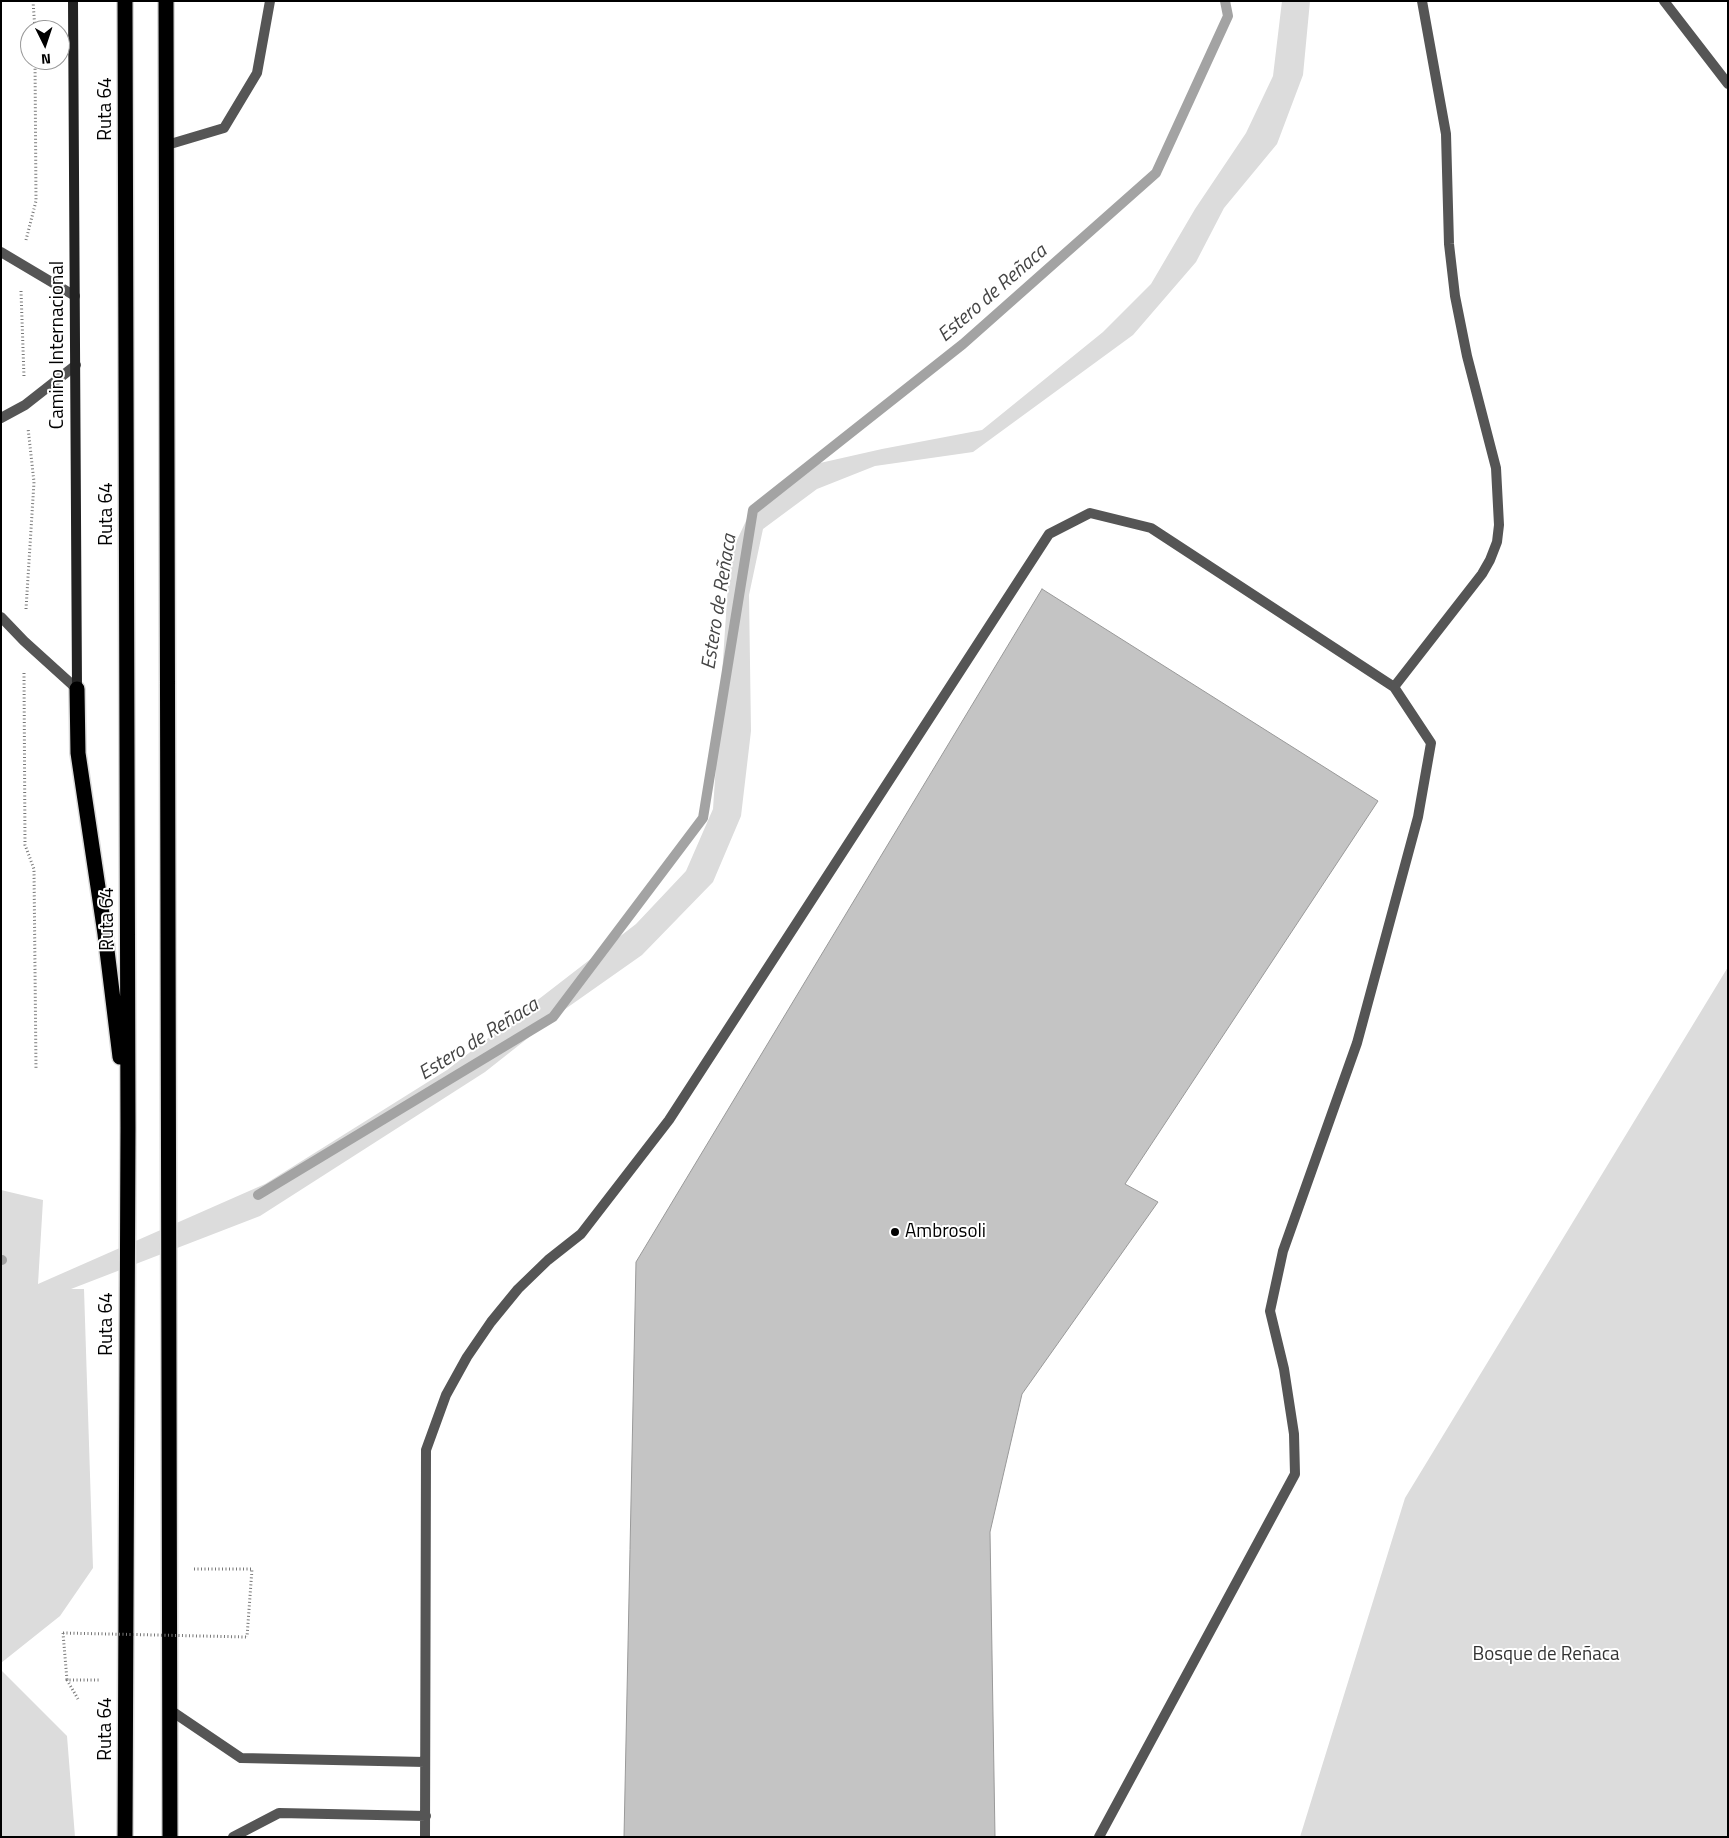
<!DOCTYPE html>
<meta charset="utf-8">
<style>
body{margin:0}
#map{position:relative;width:1729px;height:1838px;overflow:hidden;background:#fff;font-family:"Titillium Web",sans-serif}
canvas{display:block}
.frame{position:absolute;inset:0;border:2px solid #000;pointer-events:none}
.north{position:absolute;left:20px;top:20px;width:50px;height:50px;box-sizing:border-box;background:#fff;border:1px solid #999;border-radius:50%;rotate:176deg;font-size:14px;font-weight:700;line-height:20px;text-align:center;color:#000}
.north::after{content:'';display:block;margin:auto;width:18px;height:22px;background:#000;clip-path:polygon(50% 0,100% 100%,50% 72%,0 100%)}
</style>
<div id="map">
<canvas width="1729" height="1838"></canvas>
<div class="frame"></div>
<div class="north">N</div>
</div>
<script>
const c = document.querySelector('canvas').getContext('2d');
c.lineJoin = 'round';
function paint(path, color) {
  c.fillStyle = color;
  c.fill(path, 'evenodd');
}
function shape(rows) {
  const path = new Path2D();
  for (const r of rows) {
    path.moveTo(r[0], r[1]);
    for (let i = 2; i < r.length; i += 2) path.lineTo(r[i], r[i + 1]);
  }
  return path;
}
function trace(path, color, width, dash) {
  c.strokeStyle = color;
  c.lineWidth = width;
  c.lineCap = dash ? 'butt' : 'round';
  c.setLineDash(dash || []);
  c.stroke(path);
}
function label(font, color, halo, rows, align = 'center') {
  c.font = font + ' "Titillium Web",sans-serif';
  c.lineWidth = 4;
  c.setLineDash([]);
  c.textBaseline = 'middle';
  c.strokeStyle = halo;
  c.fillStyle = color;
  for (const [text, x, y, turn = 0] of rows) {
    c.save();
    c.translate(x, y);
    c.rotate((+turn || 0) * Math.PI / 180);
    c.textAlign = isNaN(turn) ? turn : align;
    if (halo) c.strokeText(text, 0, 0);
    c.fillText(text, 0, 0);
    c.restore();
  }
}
const green = shape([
 [1282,1,1310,1,1303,75,1277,144,1224,208,1196,262,1133,335,973,452,875,466,817,489,763,529,749,595,751,731,741,816,713,882,642,955,561,1012,485,1072,260,1216,71,1289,84,1289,93,1568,60,1616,1,1663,1,1190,43,1200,38,1284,265,1184,447,1070,636,924,686,871,713,809,730,555,753,506,820,463,882,449,982,430,1103,332,1151,284,1195,209,1246,133,1273,76],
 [1728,967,1728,1837,1300,1837,1405,1498],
 [1,1670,67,1736,75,1837,1,1837]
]);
const stream = shape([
 [258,1195,553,1017,703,818,753,510,963,344,1156,173,1228,16,1225,1],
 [1,1260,2,1260]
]);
const building = shape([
 [1042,589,1378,801,1125,1184,1158,1202,1022,1394,990,1532,995,1837,624,1837,636,1262,1042,589]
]);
const path = shape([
 [33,1,35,30],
 [26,240,36,201,35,60],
 [21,291,24,377],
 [26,609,34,482,28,428],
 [24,673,25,845,34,869,36,1069],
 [194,1569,252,1569,247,1637],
 [63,1633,67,1680],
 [78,1699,67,1680,100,1680]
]);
const lane = shape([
 [1664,1,1728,84],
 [167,145,224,128,257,73,270,1],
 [1,252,75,296],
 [1,418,25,405,76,365],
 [1,617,24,641,77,689],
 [1394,687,1482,574,1490,560,1497,542,1499,525,1496,468,1467,356,1455,296,1449,244,1446,134,1422,1],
 [170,1710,241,1758,425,1762],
 [233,1837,279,1813,426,1816],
 [425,1837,426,1450,446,1395,467,1357,491,1322,518,1289,548,1260,581,1234,669,1120,1049,534,1090,513,1151,528,1394,687,1431,743,1418,817,1357,1043,1283,1251,1270,1311,1284,1369,1294,1434,1295,1474,1099,1837]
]);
const secondary = shape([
 [73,1,77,689]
]);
const highway = shape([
 [166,1,170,1837],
 [77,689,78,753,105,934,120,1057],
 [125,1837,128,1127,125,1]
]);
const pathBridge = shape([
 [63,1633,247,1637]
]);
const markers = [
 [895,1232,5,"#000"]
];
const streetNames = [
 ["Ruta 64",106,109,-90],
 ["Camino Internacional",58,345,-90],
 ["Ruta 64",107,514,-90],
 ["Ruta 64",108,919,-90],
 ["Ruta 64",107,1324,-90],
 ["Ruta 64",106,1729,-90]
];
const poiNames = [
 ["Ambrosoli",905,1232]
];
const parkNames = [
 ["Bosque de Reñaca",1546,1655]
];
const waterNames = [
 ["Estero de Reñaca",993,294,-41],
 ["Estero de Reñaca",720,602,-81],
 ["Estero de Reñaca",479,1040,-32]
];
paint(green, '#dcdcdc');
trace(stream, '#a3a3a3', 10);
paint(building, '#c4c4c4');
trace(building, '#999', 1);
trace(highway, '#dbdbdb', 18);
trace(path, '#777', 3, [1, 2.5]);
trace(lane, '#555', 10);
trace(secondary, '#222', 10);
trace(highway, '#000', 15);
trace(pathBridge, '#777', 3, [1, 2.5]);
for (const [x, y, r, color] of markers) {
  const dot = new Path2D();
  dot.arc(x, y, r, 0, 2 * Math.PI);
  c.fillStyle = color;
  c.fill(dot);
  trace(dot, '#fff', 2);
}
label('19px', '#000', '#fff', streetNames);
label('19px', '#000', '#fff', poiNames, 'left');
label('19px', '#333', '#fff', parkNames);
label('italic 20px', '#444', '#fff', waterNames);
</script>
